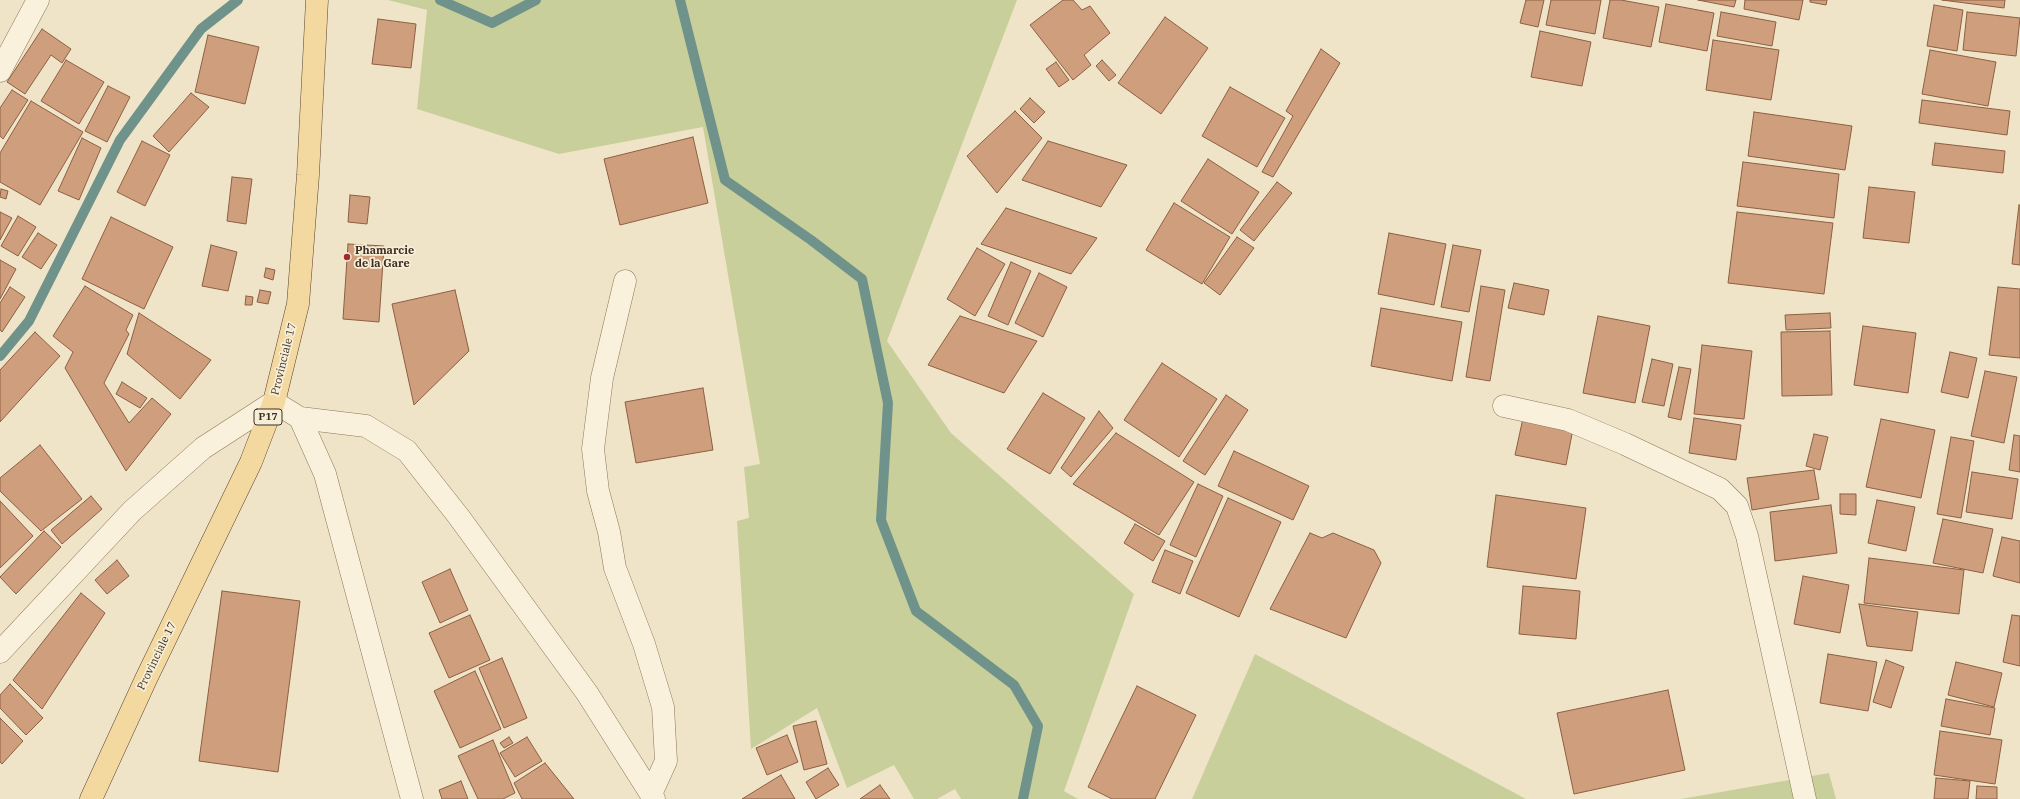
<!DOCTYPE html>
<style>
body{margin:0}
canvas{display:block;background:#f0e4c8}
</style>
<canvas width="2020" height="799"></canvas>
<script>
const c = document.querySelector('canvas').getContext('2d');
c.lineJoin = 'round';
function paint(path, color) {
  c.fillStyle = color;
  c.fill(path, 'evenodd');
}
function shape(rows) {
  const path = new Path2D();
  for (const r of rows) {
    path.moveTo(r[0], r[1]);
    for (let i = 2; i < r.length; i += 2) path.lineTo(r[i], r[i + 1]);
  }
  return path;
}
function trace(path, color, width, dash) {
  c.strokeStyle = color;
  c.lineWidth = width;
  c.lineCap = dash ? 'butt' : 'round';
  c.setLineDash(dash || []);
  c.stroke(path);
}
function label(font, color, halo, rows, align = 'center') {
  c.font = font + ' "IBM Plex Serif",serif';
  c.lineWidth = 3.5;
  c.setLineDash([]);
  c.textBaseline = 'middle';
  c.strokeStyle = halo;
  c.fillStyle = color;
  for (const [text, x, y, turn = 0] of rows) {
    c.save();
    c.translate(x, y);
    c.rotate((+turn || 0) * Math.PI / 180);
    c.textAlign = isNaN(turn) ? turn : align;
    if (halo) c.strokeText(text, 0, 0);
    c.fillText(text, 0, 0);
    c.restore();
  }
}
const green = shape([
 [388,0,1017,0,887,341,951,433,1134,594,1064,791,1078,799,961,799,955,789,937,799,914,799,894,765,847,788,817,708,751,749,737,521,749,518,744,467,760,464,703,127,559,154,417,109,427,10],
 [1255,654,1526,799,1192,799],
 [1829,773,1836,799,1681,799]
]);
const stream = shape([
 [440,0,492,23,536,0],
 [680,0,725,180,811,240,862,279,888,403,881,520,916,611,1014,685,1038,726,1023,799],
 [0,356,29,321,120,140,201,29,238,0]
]);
const building = shape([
 [1063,0,1073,0,1082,10,1090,6,1110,33,1084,55,1091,65,1073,80,1030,25,1063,0],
 [1526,0,1544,0,1538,27,1520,23,1526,0],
 [1551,0,1601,0,1595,34,1546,25,1551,0],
 [1610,0,1621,0,1659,7,1651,47,1603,38,1610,0],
 [1698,0,1736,0,1734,7,1698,0],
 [1745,0,1803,0,1799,20,1744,9,1745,0],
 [1810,0,1827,0,1826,5,1810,2,1810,0],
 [1942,0,2005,0,2004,8,1942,0],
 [1666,4,1714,13,1707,51,1659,42,1666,4],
 [1934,5,1963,10,1957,51,1927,46,1934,5],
 [1721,12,1776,22,1772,46,1717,36,1721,12],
 [1967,12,2020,18,2016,56,1963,50,1967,12],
 [1165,17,1208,48,1161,114,1118,83,1165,17],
 [378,19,416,24,411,68,372,64,378,19],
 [42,29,71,49,62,63,51,55,25,94,7,82,42,29],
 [1540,31,1591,42,1582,86,1531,77,1540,31],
 [208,35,259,47,245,104,195,92,208,35],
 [1713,40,1779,50,1771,100,1706,90,1713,40],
 [1321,49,1340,63,1273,177,1262,172,1293,116,1286,111,1321,49],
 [1930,50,1996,62,1988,106,1922,94,1930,50],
 [66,60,104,82,79,124,41,101,66,60],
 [1102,60,1116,75,1109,81,1096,66,1102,60],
 [1056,62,1069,80,1059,87,1046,69,1056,62],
 [108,86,130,97,107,142,85,131,108,86],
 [1230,87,1285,118,1257,167,1202,136,1230,87],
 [12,90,28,100,3,139,0,136,0,108,12,90],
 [191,93,209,107,169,152,153,136,191,93],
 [1030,98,1045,112,1034,123,1020,109,1030,98],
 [1922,100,2010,111,2007,135,1919,123,1922,100],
 [31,101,83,132,40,205,0,182,0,153,31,101],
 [1015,111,1042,138,997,193,967,156,1015,111],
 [1754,112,1852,126,1845,170,1748,156,1754,112],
 [693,137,708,203,620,225,604,159,693,137],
 [82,138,101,148,79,200,58,191,82,138],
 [142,141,170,155,145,206,117,192,142,141],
 [1048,141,1127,165,1101,207,1022,180,1048,141],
 [1935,143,2005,151,2003,173,1932,165,1935,143],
 [1208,159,1259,192,1232,234,1181,201,1208,159],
 [1743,162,1839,174,1834,218,1737,206,1743,162],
 [232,177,252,179,246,224,227,221,232,177],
 [1277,182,1292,193,1254,241,1240,230,1277,182],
 [1869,187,1915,192,1909,243,1863,238,1869,187],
 [1,189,8,191,6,199,0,197,1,189],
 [350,195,370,197,367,224,348,222,350,195],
 [1174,203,1230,237,1202,284,1146,250,1174,203],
 [2019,205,2020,205,2020,265,2012,264,2019,205],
 [1006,208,1097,238,1071,274,981,244,1006,208],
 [0,212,12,218,0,240,0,212],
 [1737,212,1833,223,1824,294,1728,283,1737,212],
 [18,216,36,227,18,256,1,246,18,216],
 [111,217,173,247,144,309,82,279,111,217],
 [38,233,57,245,41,269,22,257,38,233],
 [1389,233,1446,244,1434,305,1378,294,1389,233],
 [1237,237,1254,248,1220,295,1204,283,1237,237],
 [348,244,384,246,379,322,343,319,348,244],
 [211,245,237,252,228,291,202,286,211,245],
 [1453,245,1481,250,1469,312,1441,307,1453,245],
 [977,248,1005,264,975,316,947,299,977,248],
 [0,260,16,269,0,299,0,260],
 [1011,262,1031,271,1008,325,988,316,1011,262],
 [266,268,275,270,273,280,264,277,266,268],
 [1039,273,1067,287,1043,337,1015,323,1039,273],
 [1514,283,1549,290,1544,315,1508,308,1514,283],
 [85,286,133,315,126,330,129,334,104,383,129,423,152,398,171,414,126,471,65,368,73,352,53,336,85,286],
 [1481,286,1505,290,1490,381,1466,377,1481,286],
 [10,287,25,297,2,332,0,330,0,303,10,287],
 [1998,287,2020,289,2020,358,1989,355,1998,287],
 [260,290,271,292,268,304,257,302,260,290],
 [455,290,469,351,414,405,392,304,455,290],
 [246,296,253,297,252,305,245,305,246,296],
 [1381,308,1462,322,1452,381,1371,366,1381,308],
 [139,313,211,360,180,399,127,354,139,313],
 [1830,313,1831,328,1786,330,1785,315,1830,313],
 [960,316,1037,341,1004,393,928,365,960,316],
 [1598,316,1650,326,1635,403,1583,393,1598,316],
 [1863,326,1916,333,1908,393,1854,385,1863,326],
 [1830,331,1832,395,1782,396,1781,332,1830,331],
 [35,332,60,356,0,422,0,370,35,332],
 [1702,345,1752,351,1744,419,1694,414,1702,345],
 [1950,352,1977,358,1968,398,1941,392,1950,352],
 [1652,359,1673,364,1664,406,1642,402,1652,359],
 [1162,363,1217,399,1179,457,1124,420,1162,363],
 [1679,367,1691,369,1681,420,1668,417,1679,367],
 [1985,371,2017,377,2004,443,1971,436,1985,371],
 [122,382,147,398,140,408,116,394,122,382],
 [703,388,713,450,636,463,625,402,703,388],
 [1043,393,1085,418,1050,474,1007,449,1043,393],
 [1226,395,1248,410,1205,475,1183,461,1226,395],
 [1099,411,1113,428,1071,477,1061,468,1099,411],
 [1523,418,1573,429,1566,465,1515,455,1523,418],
 [1694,418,1741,425,1736,460,1689,453,1694,418],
 [1881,419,1935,430,1921,498,1866,487,1881,419],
 [1116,433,1194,482,1159,535,1073,484,1116,433],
 [1814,434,1828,437,1820,470,1806,466,1814,434],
 [2014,435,2020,436,2020,472,2009,470,2014,435],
 [1951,437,1974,441,1961,518,1937,514,1951,437],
 [40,445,82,499,41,531,0,491,0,478,40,445],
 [1234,451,1309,486,1293,520,1218,486,1234,451],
 [1814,470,1819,499,1752,510,1747,478,1814,470],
 [1972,472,2018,479,2012,519,1966,512,1972,472],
 [1198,484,1223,496,1196,557,1170,545,1198,484],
 [1840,494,1856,494,1856,515,1840,514,1840,494],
 [1496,495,1586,508,1576,579,1487,567,1496,495],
 [91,496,102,509,62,544,51,530,91,496],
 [1228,498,1281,522,1239,617,1186,593,1228,498],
 [1877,500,1915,507,1906,551,1868,543,1877,500],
 [0,501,33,536,0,568,0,501],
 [1831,505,1837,553,1775,561,1770,512,1831,505],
 [1943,519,1993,529,1983,573,1933,563,1943,519],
 [1135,524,1165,541,1153,561,1124,543,1135,524],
 [44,531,61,547,16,594,0,577,44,531],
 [1310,533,1322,538,1333,533,1374,550,1381,563,1346,638,1270,609,1310,533],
 [2002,537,2020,541,2020,583,1993,576,2002,537],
 [1165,550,1193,561,1180,594,1152,582,1165,550],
 [1869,558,1964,570,1959,614,1864,603,1869,558],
 [117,560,129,576,107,594,95,580,117,560],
 [450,569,468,610,440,623,422,582,450,569],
 [1803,576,1849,585,1840,633,1794,624,1803,576],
 [1523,586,1580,591,1576,639,1519,634,1523,586],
 [222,591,300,601,278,772,199,761,222,591],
 [81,593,105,613,42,709,13,680,81,593],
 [1859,604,1918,612,1912,651,1867,646,1859,604],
 [470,615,490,660,449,678,429,633,470,615],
 [2012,615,2020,616,2020,666,2003,662,2012,615],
 [1828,654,1877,662,1868,711,1820,703,1828,654],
 [502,658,527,718,504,728,479,668,502,658],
 [1886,660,1904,667,1891,708,1873,702,1886,660],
 [1956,662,2002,673,1994,707,1948,695,1956,662],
 [475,671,501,729,460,748,434,691,475,671],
 [10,684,43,718,26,735,0,708,0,695,10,684],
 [1137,686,1196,715,1155,799,1112,799,1088,787,1137,686],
 [1668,690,1685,770,1574,794,1557,713,1668,690],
 [1946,699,1995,708,1990,735,1941,726,1946,699],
 [0,718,23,741,2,764,0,762,0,718],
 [816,721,827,764,804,770,793,726,816,721],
 [1940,731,2002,740,1995,784,1934,775,1940,731],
 [787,735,798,762,767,775,756,748,787,735],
 [509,737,513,743,504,748,500,743,509,737],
 [527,737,542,761,515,777,500,753,527,737],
 [493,740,515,793,503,799,478,799,458,756,493,740],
 [545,763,574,799,522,799,514,783,545,763],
 [828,768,839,785,816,799,806,782,828,768],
 [781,775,795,799,742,799,781,775],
 [1936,778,1970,781,1968,799,1934,799,1936,778],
 [461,781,468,799,442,799,439,790,461,781],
 [880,785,890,799,860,799,880,785],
 [1977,786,1997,787,1997,799,1976,799,1977,786]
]);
const minor = shape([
 [0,71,38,0],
 [625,281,602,378,593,449,598,491,609,532,615,568,644,644,663,707,666,761,651,794],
 [1504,406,1568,420,1625,444,1720,489,1737,506,1747,536,1805,799],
 [300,418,366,426,407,451,459,517,587,693,654,799],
 [0,652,132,511,203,448,274,402,300,418,325,474,412,799]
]);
const major = shape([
 [91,799,146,679,251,462,274,402,298,304,308,175,317,0]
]);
const markers = [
 [347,257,4,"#9e2a2b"]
];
const shields = [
 [268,417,28]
];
const shieldNames = [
 ["P17",268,417]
];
const poiNames = [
 ["Phamarcie",355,251],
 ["de la Gare",355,264]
];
const streetNames = [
 ["Provinciale 17",284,359,-76],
 ["Provinciale 17",157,656,-64]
];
paint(green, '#c9cf9b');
trace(stream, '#6f938a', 10);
paint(building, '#cf9f7d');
trace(building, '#8d5f41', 1);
trace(minor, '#8d765c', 23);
trace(major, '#5b4430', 23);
trace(minor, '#faf1dc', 22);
trace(major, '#f3d9a0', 22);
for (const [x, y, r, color] of markers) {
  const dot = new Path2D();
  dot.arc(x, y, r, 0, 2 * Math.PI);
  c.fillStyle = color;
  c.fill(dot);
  trace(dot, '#f7eed8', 1.5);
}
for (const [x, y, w] of shields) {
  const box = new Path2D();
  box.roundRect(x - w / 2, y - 8, w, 16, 3);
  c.fillStyle = '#f7eed8';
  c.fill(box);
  trace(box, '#3d2e20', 1);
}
label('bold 10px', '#3d2e20', null, shieldNames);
label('bold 11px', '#3d2e20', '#f7eed8', poiNames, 'left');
label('11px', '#3d2e20', '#f7eed8', streetNames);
</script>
